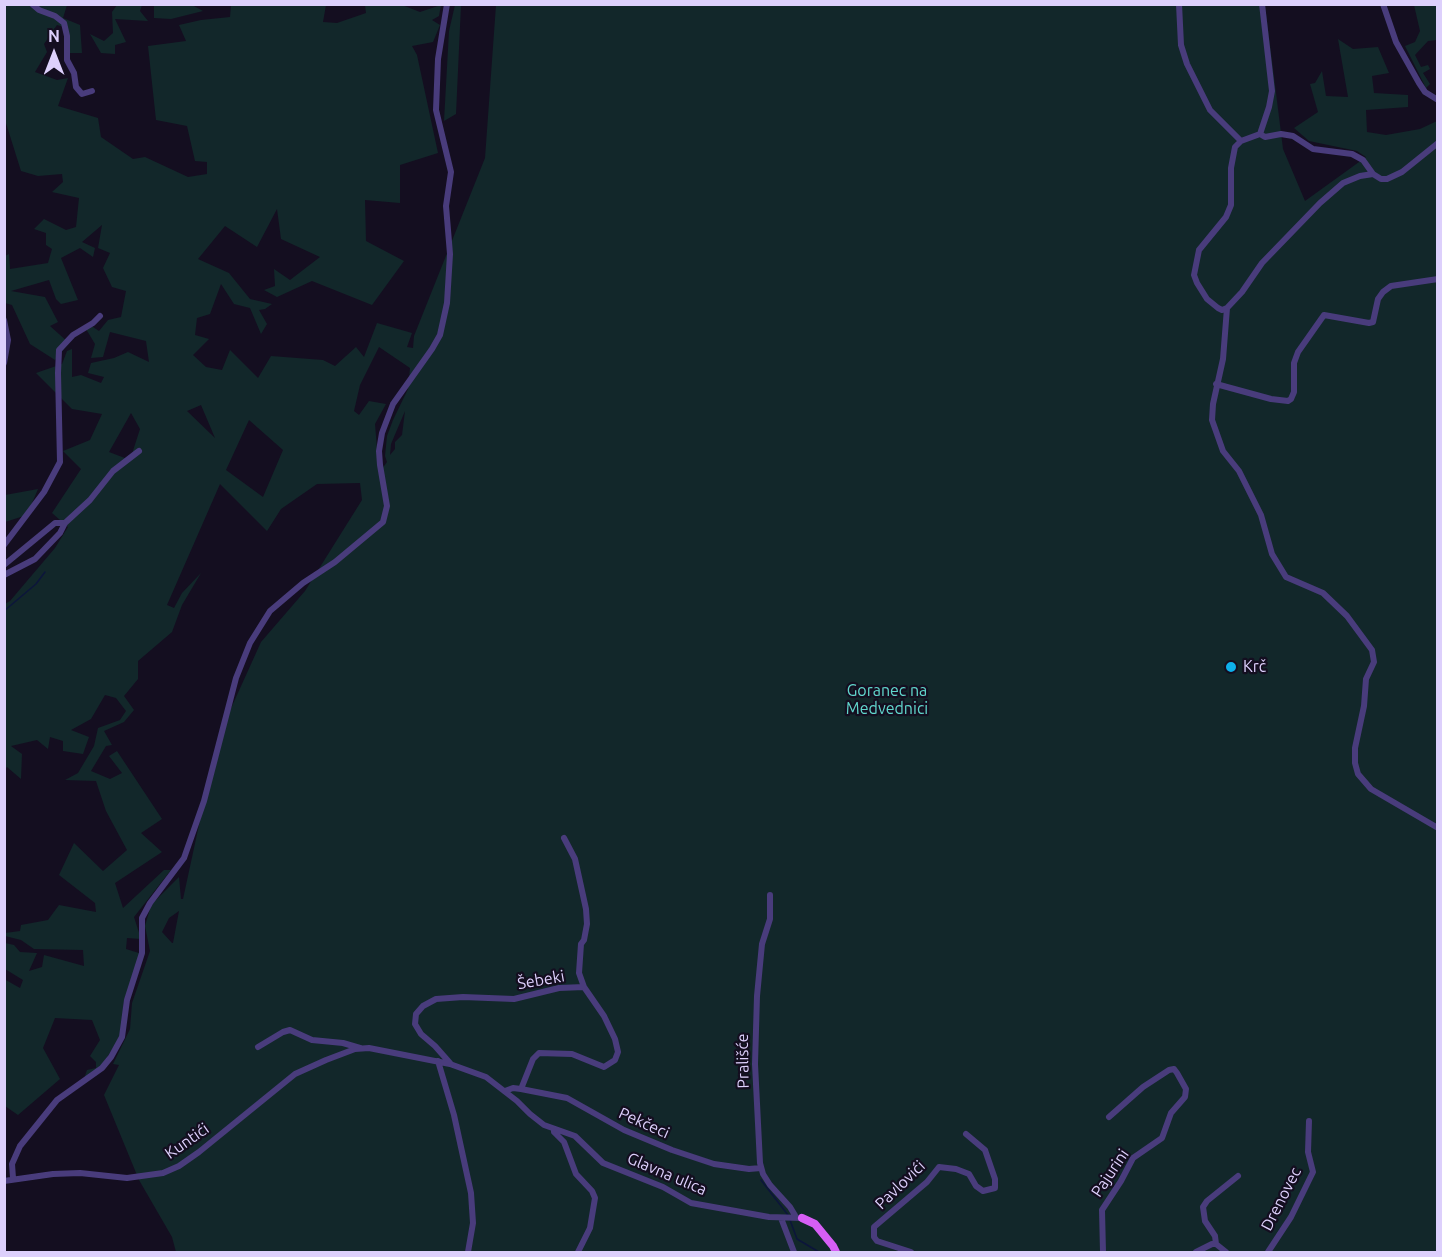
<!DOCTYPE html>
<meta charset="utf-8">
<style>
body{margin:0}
#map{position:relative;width:1442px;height:1257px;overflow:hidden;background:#140e20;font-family:Ubuntu,sans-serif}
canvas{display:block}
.frame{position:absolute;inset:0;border:6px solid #ddd0fc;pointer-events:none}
.north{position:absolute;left:24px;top:24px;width:60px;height:60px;-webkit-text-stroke:4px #140e20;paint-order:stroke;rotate:0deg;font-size:16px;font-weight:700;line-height:24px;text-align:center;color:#ddd0fc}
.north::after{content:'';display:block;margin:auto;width:21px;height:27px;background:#ddd0fc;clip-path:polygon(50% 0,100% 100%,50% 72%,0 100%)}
</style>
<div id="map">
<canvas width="1442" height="1257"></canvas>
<div class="frame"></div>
<div class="north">N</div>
</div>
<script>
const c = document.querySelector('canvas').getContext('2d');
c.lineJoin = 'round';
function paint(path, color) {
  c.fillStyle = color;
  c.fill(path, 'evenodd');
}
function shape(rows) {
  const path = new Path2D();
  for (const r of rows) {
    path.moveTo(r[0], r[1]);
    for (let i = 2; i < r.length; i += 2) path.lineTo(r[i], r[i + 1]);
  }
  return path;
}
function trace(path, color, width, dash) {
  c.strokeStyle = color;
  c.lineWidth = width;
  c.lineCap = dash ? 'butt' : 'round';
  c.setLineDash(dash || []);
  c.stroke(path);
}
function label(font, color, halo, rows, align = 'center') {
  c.font = font + ' Ubuntu,sans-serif';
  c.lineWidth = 4.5;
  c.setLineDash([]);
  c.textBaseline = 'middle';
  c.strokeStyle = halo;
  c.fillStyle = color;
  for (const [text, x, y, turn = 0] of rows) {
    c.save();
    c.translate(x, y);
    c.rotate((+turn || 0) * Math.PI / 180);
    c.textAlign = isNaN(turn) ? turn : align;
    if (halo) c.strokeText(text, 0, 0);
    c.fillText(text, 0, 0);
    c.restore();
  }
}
const green = shape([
 [52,4,56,6,57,5,67,5,63,18,80,25,82,53,66,53,64,27,57,25,44,44,47,52,35,72,57,80,68,78,58,106,98,118,101,137,133,159,145,157,188,177,207,174,207,162,195,161,187,126,156,120,148,46,186,41,179,25,201,20,230,17,231,5,326,5,323,22,337,23,366,13,365,5,402,5,420,12,441,5,439,16,432,20,440,25,433,42,412,46,417,55,438,153,400,165,400,203,365,200,366,241,404,261,372,305,312,281,277,297,264,290,275,286,274,269,290,280,320,257,281,239,277,209,257,247,225,226,198,259,229,273,250,299,272,304,265,309,259,310,267,324,261,334,250,308,234,304,221,284,210,314,197,318,195,335,209,339,193,355,206,367,222,370,230,350,258,378,271,356,323,360,335,366,356,347,364,357,377,323,412,333,407,347,413,348,414,336,485,158,496,5,495,5,1265,5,1283,149,1305,201,1366,157,1357,151,1309,141,1294,128,1318,112,1310,84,1315,83,1322,71,1326,96,1348,97,1338,39,1353,49,1378,47,1389,73,1372,76,1374,93,1408,95,1408,107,1366,110,1367,132,1386,135,1420,129,1437,121,1437,1252,176,1252,172,1237,139,1180,104,1095,119,1065,113,1064,130,1029,132,1003,150,951,145,926,151,905,179,877,181,899,183,899,218,737,261,642,305,591,362,500,360,483,317,484,281,509,267,531,220,484,167,605,174,608,182,593,201,573,182,605,172,632,138,661,138,679,124,696,134,710,124,722,104,731,112,745,106,746,91,771,110,779,122,773,109,756,117,751,162,819,141,833,162,852,115,883,123,908,164,870,171,870,134,917,141,939,127,938,126,949,142,954,124,1001,121,1036,98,1071,84,1079,87,1070,96,1068,96,1062,90,1056,100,1040,92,1020,55,1018,43,1048,60,1079,18,1115,5,1106,4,979,20,988,23,980,5,969,5,943,14,945,20,952,37,953,29,971,42,967,44,955,84,966,83,950,34,949,21,940,5,936,5,933,20,931,21,925,48,920,59,905,96,912,95,903,59,875,74,843,103,871,127,850,106,811,96,781,65,780,78,773,94,746,98,728,120,720,126,711,116,698,105,695,91,719,71,730,89,737,83,754,63,751,63,741,50,737,48,749,37,740,11,746,22,754,21,779,7,767,5,769,5,604,10,601,55,548,68,527,52,513,81,469,63,451,90,440,102,414,72,409,36,373,62,364,67,351,72,349,72,377,81,375,101,383,104,377,88,373,91,363,114,358,128,352,149,362,146,341,110,332,103,357,91,358,95,344,86,329,90,325,99,331,108,320,121,317,126,291,112,287,103,268,110,253,98,248,102,225,82,242,95,248,93,257,80,248,61,258,78,300,61,304,56,299,49,280,11,291,45,297,58,322,50,326,69,343,55,360,30,344,12,305,5,303,5,256,9,254,10,269,48,263,52,249,46,245,46,233,34,229,44,219,66,230,76,227,79,198,52,192,63,182,62,174,38,176,21,171,5,120,5,5],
 [379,347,410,368,408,389,393,420,387,436,385,456,387,462,379,473,375,424,386,404,369,401,359,415,354,411,360,385],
 [201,405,215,438,187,411],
 [405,411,402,435,395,442,395,449,390,455,391,444],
 [131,413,140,429,130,460,109,452],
 [249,420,283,450,263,497,226,470],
 [179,911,173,943,172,943,162,932,169,918],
 [117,5,142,5,140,11,148,21,115,19,126,42,115,45,115,54,101,53,90,34,104,41,113,33,112,12],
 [154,5,192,5,203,11,171,19,154,18],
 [455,5,461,5,456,114,444,121,449,31],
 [1414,5,1437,5,1437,40,1428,41,1415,55,1421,67,1428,65,1430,69,1423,73,1430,84,1426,88,1405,46,1415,42,1420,31],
 [38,489,27,515,5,522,5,495]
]);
const stream = shape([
 [4,611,36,584,45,572],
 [761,1180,788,1215],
 [790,1220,797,1239,819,1252]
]);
const minor = shape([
 [32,4,39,10,55,16,64,23,67,36,67,60,74,73,76,87,82,94,92,91],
 [1179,4,1181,45,1187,64,1210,110,1241,141],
 [1383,4,1396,42,1419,83,1425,92,1438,100],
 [1260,134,1265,137,1281,134,1293,136,1313,149,1352,154,1363,160,1373,174],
 [1438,143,1402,172,1387,179,1381,179,1373,174,1360,176,1343,183,1320,203,1262,263,1242,292,1227,308,1223,359,1213,404,1212,420,1223,451,1239,471,1261,515,1272,554,1286,577,1323,593,1347,616,1372,650,1374,662,1366,679,1364,706,1355,748,1355,763,1358,774,1371,789,1438,828],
 [1227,308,1222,310,1218,308,1207,299,1197,283,1194,275,1199,250,1226,217,1231,205,1231,168,1235,147,1241,141,1260,134,1269,107,1272,91,1262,4],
 [4,320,8,340,4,363],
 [1216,384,1271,399,1288,401,1291,399,1294,392,1294,363,1298,352,1324,315,1369,323,1373,322,1378,299,1383,292,1391,286,1438,279],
 [4,545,44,492,60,462,58,373,59,350,73,335,93,323,100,316],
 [4,565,55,523,65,523],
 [4,575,35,559,60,533,65,523,90,500,113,471,139,451],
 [770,895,770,919,762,944,757,996,755,1064,760,1163,763,1174,770,1185,790,1207,796,1217],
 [258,1047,283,1032,290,1030,312,1040,343,1043,360,1048],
 [438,1061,454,1115,471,1193,473,1223,468,1252],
 [450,1063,435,1046,421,1034,415,1024,416,1014,423,1006,436,999,463,997,514,999,559,988,584,987,579,973,581,944,584,940,587,924,586,909,575,859,564,838],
 [521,1089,533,1059,539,1053,572,1054,604,1067,615,1060,618,1052,615,1039,604,1016,584,987],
 [505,1091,513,1088,521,1089,567,1098,624,1130,672,1150,714,1164,749,1169,761,1168],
 [554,1129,554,1132,564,1142,576,1174,592,1191,595,1198,590,1228,578,1252],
 [13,1178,12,1164,20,1146,57,1100,102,1068,111,1057,122,1037,127,1000,142,953,142,918,150,903,184,858,204,801,236,678,250,643,270,611,303,583,335,562,383,522,387,506,380,465,379,451,382,433,393,404,432,349,440,335,447,303,450,254,446,206,451,172,436,110,438,59,447,4],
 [4,1181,53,1174,80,1173,127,1178,163,1173,179,1166,199,1152,295,1074,326,1060,355,1049,369,1048,450,1064,486,1077,517,1101,530,1114,544,1125,575,1136,603,1163,663,1187,691,1203,769,1217,802,1218],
 [781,1218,794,1252],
 [1216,1244,1215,1236,1205,1221,1203,1207,1207,1201,1238,1176],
 [911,1252,877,1241,874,1237,874,1227,927,1182,939,1167,956,1169,969,1174,976,1186,983,1191,995,1188,995,1179,985,1150,966,1134],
 [1103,1252,1102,1210,1121,1181,1133,1158,1162,1138,1171,1113,1185,1097,1186,1089,1177,1073,1174,1069,1169,1070,1143,1087,1109,1117],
 [1196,1252,1212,1244,1216,1244,1226,1252],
 [1268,1252,1291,1217,1313,1172,1308,1152,1309,1121]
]);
const major = shape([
 [802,1218,815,1224,833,1246,836,1252]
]);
const markers = [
 [1231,667,6,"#0eb0ea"]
];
const poiNames = [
 ["Krč",1243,667]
];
const parkNames = [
 ["Goranec na",887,691],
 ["Medvednici",887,709]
];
const streetNames = [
 ["Šebeki",541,980,-10],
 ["Prališće",743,1061,-91],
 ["Pekčeci",644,1123,24],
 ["Kuntići",187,1141,-35],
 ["Pajurini",1110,1173,-56],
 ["Glavna ulica",667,1174,23],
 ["Pavlovići",900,1185,-44],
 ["Drenovec",1281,1199,-63]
];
paint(green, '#12272a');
trace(stream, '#0c153b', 1.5);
trace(minor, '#493c7c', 6);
trace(major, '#d65ef5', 8);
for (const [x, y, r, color] of markers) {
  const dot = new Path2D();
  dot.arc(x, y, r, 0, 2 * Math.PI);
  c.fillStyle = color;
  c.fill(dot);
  trace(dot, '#140e20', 2);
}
label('16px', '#ddd0fc', '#140e20', poiNames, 'left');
label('16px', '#61d7cd', '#140e20', parkNames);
label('16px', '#ddd0fc', '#140e20', streetNames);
</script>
